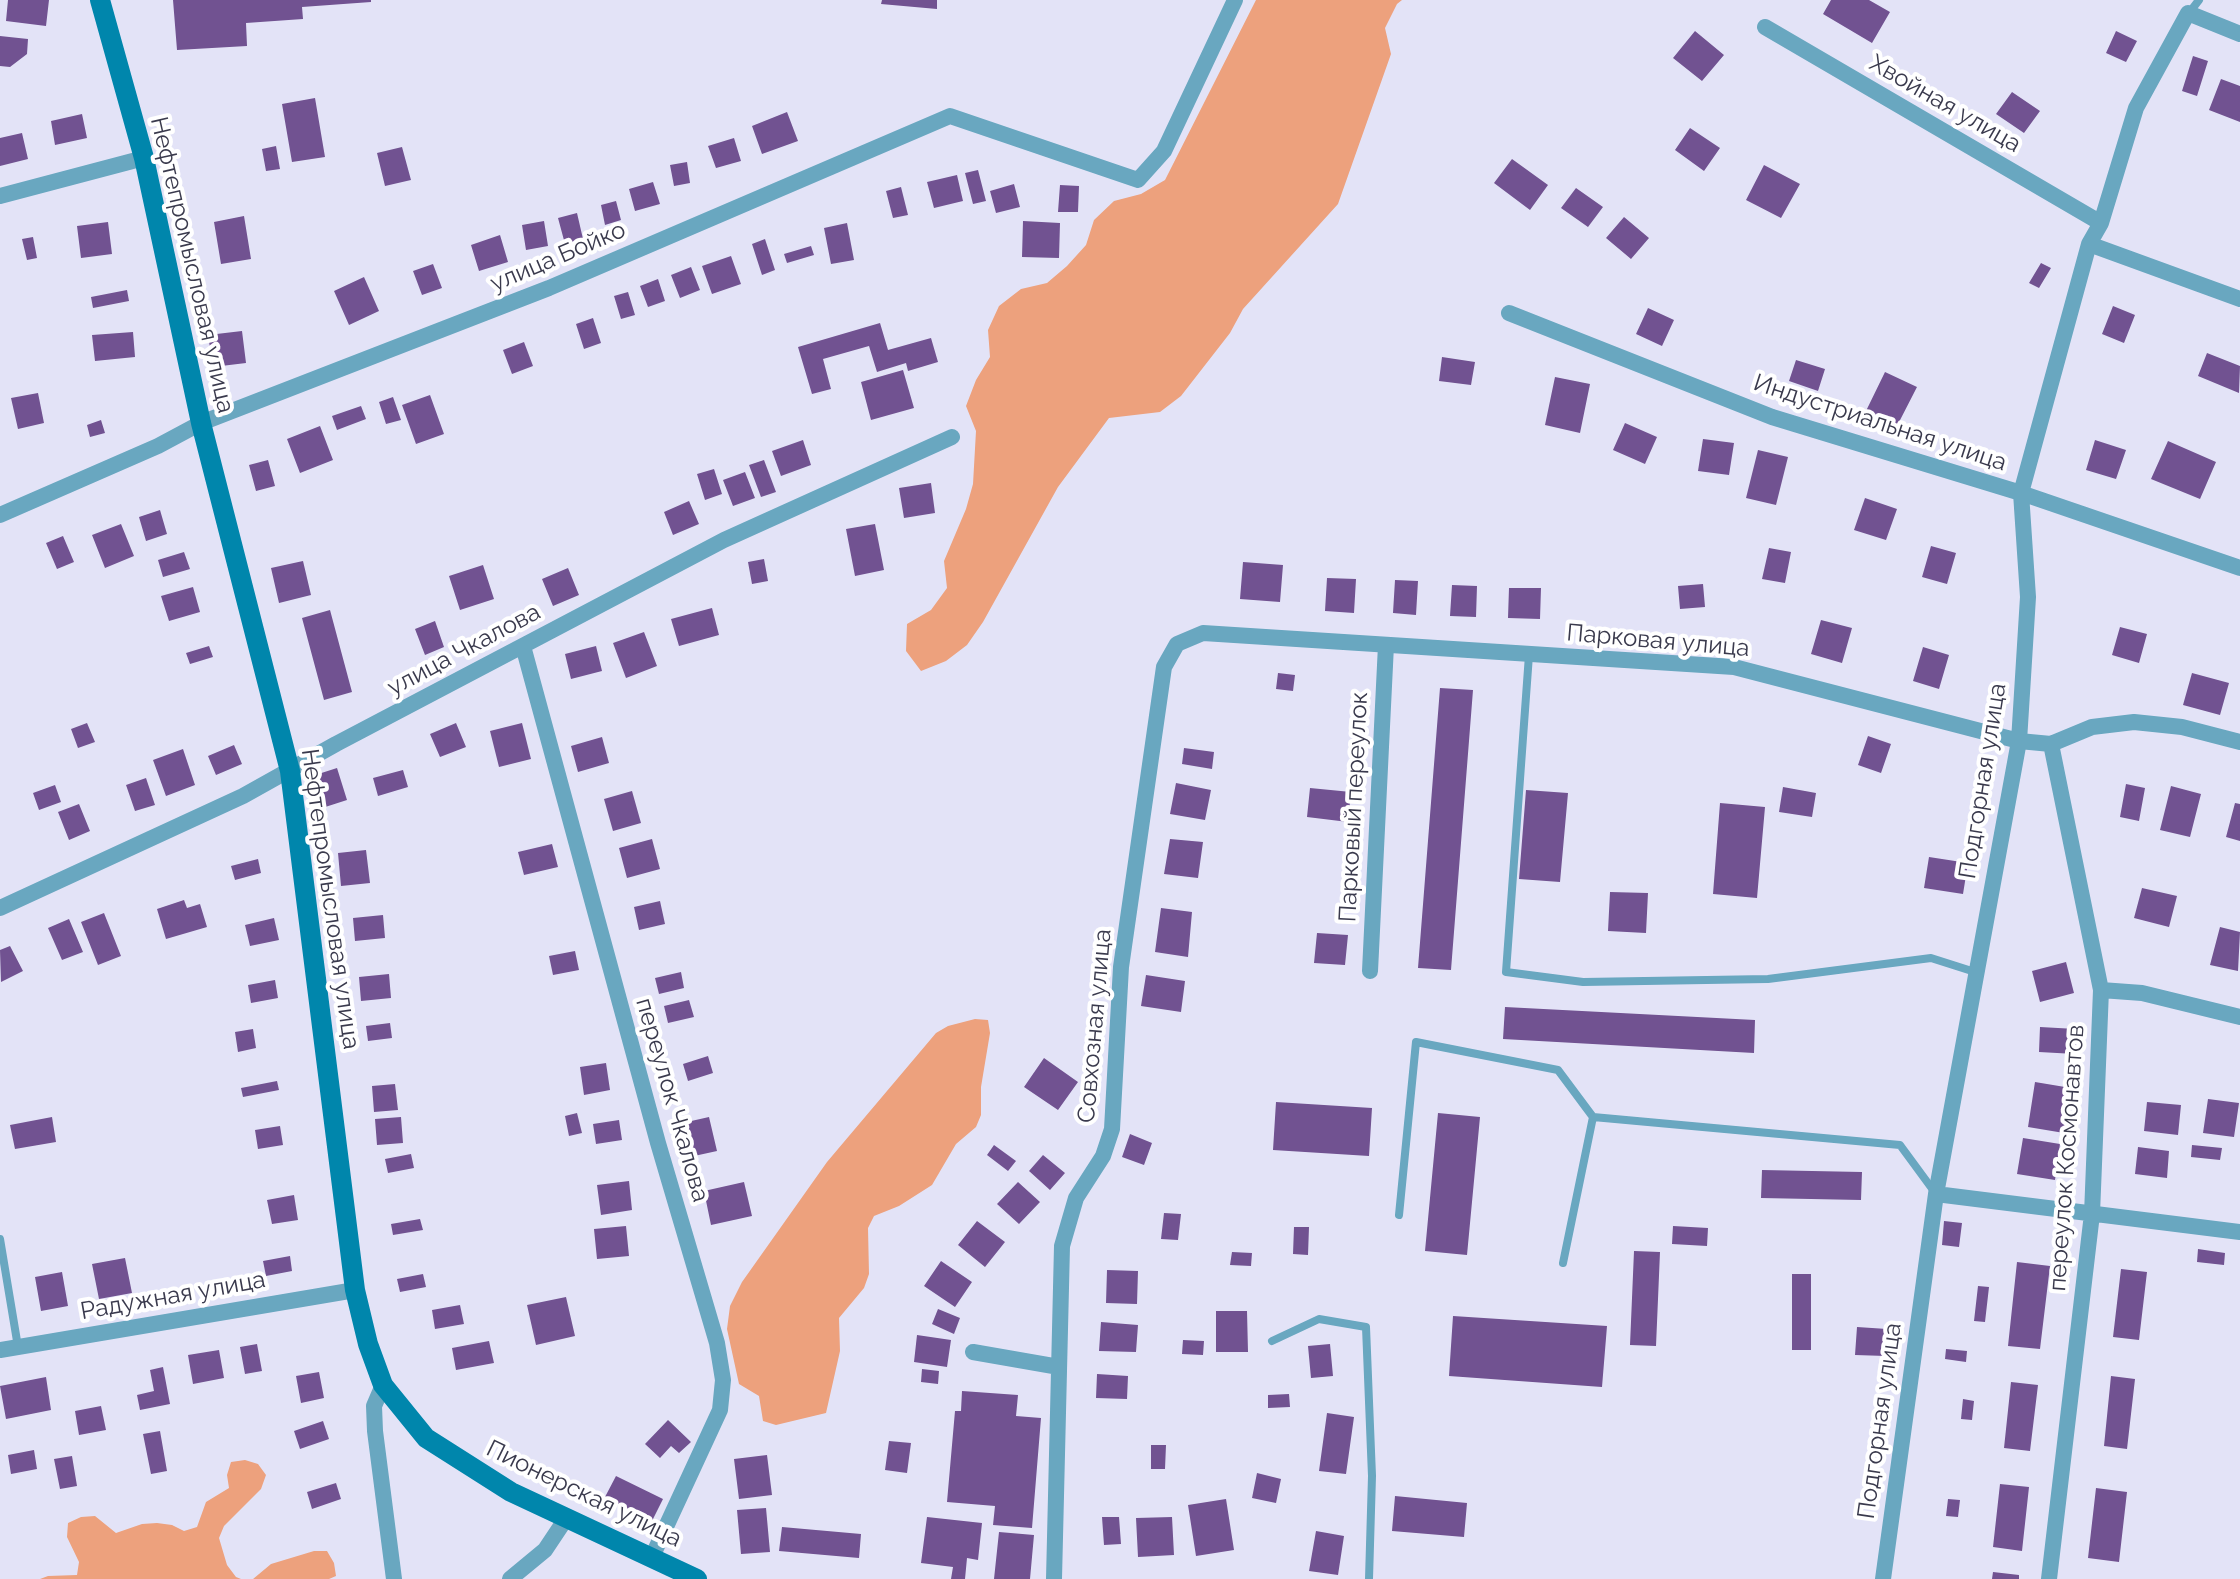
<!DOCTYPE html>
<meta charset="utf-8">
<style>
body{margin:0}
canvas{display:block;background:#e3e3f7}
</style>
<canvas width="2240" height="1579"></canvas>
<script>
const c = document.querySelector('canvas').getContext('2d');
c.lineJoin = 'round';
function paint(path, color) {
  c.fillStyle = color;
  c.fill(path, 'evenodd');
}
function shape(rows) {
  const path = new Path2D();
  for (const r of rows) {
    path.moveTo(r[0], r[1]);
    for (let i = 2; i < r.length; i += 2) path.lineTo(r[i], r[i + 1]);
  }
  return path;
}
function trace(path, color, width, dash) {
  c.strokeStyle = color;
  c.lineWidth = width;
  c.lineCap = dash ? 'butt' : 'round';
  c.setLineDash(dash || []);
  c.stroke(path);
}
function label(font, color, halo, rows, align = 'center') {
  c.font = font + ' Raleway,sans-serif';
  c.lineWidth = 8;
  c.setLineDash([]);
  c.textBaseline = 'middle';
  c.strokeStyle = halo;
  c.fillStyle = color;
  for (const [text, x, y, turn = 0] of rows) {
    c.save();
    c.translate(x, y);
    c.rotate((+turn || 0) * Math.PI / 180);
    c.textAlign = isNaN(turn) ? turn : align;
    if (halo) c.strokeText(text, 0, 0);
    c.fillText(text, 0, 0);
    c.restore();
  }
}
const forest = shape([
 [1256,0,1402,0,1397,4,1385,28,1391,54,1338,204,1243,309,1230,333,1181,396,1160,412,1109,418,1058,487,983,622,967,645,946,661,921,671,906,651,907,624,931,610,947,588,944,561,966,509,973,484,976,431,966,406,976,380,990,357,988,330,999,306,1021,289,1047,283,1067,266,1086,245,1094,220,1114,201,1141,194,1165,180],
 [975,1019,988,1020,990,1033,981,1087,981,1115,976,1127,956,1144,932,1185,899,1206,874,1216,868,1228,869,1274,864,1288,839,1318,840,1351,826,1413,776,1425,763,1421,759,1396,739,1384,727,1329,730,1306,742,1282,827,1162,936,1033,948,1026],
 [245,1460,258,1464,266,1475,261,1489,224,1526,219,1538,227,1565,236,1577,241,1579,40,1579,48,1576,77,1575,79,1562,67,1537,68,1523,81,1517,95,1516,116,1533,142,1524,157,1523,172,1525,184,1531,197,1527,206,1502,229,1488,227,1475,231,1462],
 [314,1551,327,1551,334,1563,336,1576,329,1579,253,1579,271,1564]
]);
const building = shape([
 [8,0,49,0,46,26,6,21],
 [173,0,371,0,371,2,302,7,303,19,246,23,247,46,177,50],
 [882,0,937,0,937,9,881,4],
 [1831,0,1869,0,1890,12,1872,43,1823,14],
 [1695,31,1724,55,1702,81,1673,58],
 [2116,31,2137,41,2126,62,2106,53],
 [0,36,28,39,27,54,10,67,0,66],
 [2193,56,2208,61,2197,96,2182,91],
 [2221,79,2240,86,2240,122,2209,110],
 [2012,92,2040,111,2024,133,1996,114],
 [315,98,325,157,292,162,282,104],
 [787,112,798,141,762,154,752,126],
 [82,114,87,138,55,145,51,121],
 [1690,128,1720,148,1704,171,1675,150],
 [22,133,28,159,0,166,0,138],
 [734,138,741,161,716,168,708,146],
 [276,146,280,169,266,171,262,149],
 [402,147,411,180,385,186,377,153],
 [1512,159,1548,185,1530,210,1494,183],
 [687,162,690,183,674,186,670,165],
 [1764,165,1800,184,1781,218,1746,200],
 [978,170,986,201,973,204,965,173],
 [957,175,963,201,934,208,927,182],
 [653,182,660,204,635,211,629,189],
 [1014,184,1020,207,996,213,990,191],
 [1060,185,1079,186,1078,212,1058,212],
 [901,187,908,215,893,218,886,191],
 [1576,188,1603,207,1588,227,1561,208],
 [616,201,621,220,605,225,601,205],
 [577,213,583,239,565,244,558,218],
 [244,216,251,259,221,264,214,222],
 [1624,217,1649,238,1631,259,1606,238],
 [544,221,548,246,526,250,522,225],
 [1023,221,1060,223,1059,258,1022,257],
 [108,222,112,254,81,258,77,226],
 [847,223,854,260,831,264,824,228],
 [500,235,508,262,479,271,471,245],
 [33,237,37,258,27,260,22,239],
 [765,239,775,270,762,275,752,244],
 [811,246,814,255,787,263,784,254],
 [731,256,741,284,712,294,702,266],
 [2041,263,2051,268,2039,288,2029,283],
 [433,264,442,288,422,295,413,271],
 [691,267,700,290,680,298,671,275],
 [364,277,379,311,349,325,334,291],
 [658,279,665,301,648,307,640,286],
 [127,290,129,301,93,308,91,297],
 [628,292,635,315,621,319,614,296],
 [2113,306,2135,315,2124,343,2102,334],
 [1648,308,1674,320,1662,346,1636,334],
 [593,318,601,343,584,349,576,324],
 [880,323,888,350,931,338,938,362,908,371,906,363,877,372,869,346,823,359,831,389,812,394,798,347],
 [242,331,246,363,213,367,208,335],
 [133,332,135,357,95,361,92,335],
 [524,342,533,366,512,374,503,350],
 [2207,353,2240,366,2239,393,2198,376],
 [1442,357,1475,362,1471,385,1439,381],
 [1796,360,1825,369,1818,391,1789,381],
 [903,370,914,408,871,420,861,382],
 [1885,372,1917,387,1897,426,1866,411],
 [1555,377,1590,384,1580,433,1545,425],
 [38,393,44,423,18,429,11,398],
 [430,395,444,434,416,444,402,405],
 [393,397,401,420,386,424,379,402],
 [361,406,366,419,337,430,332,416],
 [101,420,105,433,90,437,87,425],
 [1625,423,1657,437,1645,464,1613,450],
 [320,426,333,460,300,473,287,439],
 [1703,439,1734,443,1729,475,1698,471],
 [803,440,811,465,781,476,772,451],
 [2095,440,2126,450,2116,479,2086,470],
 [2168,441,2216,462,2200,499,2151,479],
 [1758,450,1788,457,1776,505,1746,498],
 [268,460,275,486,256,491,249,465],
 [764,460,776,492,761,497,749,465],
 [714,469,722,494,705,500,697,474],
 [745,472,755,498,733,506,723,480],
 [931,483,935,513,904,518,899,488],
 [1865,498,1897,509,1886,540,1854,530],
 [689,501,699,524,673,535,664,512],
 [160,510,167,534,146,541,139,517],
 [121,524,134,556,105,568,92,535],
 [875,524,884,570,855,576,846,529],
 [63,536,74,562,57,569,46,543],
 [1931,546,1956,553,1947,584,1922,577],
 [1769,548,1791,552,1785,583,1762,579],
 [184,552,190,569,163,577,158,560],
 [764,559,768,581,752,584,748,562],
 [303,561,311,595,279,603,271,568],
 [1243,562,1283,565,1280,602,1240,599],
 [483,565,494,599,460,610,449,576],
 [568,568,579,595,553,606,542,579],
 [1327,578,1356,579,1354,613,1325,611],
 [1395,580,1418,581,1416,615,1393,613],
 [1703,584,1705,607,1680,609,1678,586],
 [1452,585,1477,586,1476,617,1450,616],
 [193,587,200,612,169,621,161,596],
 [1509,588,1541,588,1540,619,1508,618],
 [712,608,719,635,679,646,671,619],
 [330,610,352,692,324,700,302,618],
 [1821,620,1852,628,1842,663,1811,654],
 [435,621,444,647,425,655,415,629],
 [2120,627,2147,634,2139,663,2112,655],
 [644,632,657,666,626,678,613,643],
 [209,646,213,657,190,664,186,653],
 [596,646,602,671,571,679,565,654],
 [1923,647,1949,655,1939,689,1913,681],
 [1278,673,1295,675,1293,691,1276,689],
 [2192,673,2229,683,2220,715,2183,705],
 [1440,688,1473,690,1451,970,1418,968],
 [87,723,95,742,78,748,71,729],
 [456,723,466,747,440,757,430,734],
 [522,723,531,759,499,767,490,731],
 [1868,736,1891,744,1881,773,1858,765],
 [602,737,609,763,578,772,571,746],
 [234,745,242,764,216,775,208,756],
 [1184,748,1214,752,1212,769,1182,764],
 [183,749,195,785,166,796,153,760],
 [337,768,347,800,319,809,309,777],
 [403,770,408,787,378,796,373,778],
 [146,778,155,805,135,811,126,785],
 [1176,783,1211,790,1205,820,1170,814],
 [2126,784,2145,788,2139,821,2120,817],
 [55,785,61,802,39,810,33,793],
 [2171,786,2201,794,2190,837,2160,830],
 [1783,787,1816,793,1812,817,1779,812],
 [1310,788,1351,792,1348,822,1307,817],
 [1526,790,1568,793,1560,882,1519,879],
 [632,791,641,823,613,831,604,799],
 [1720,803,1765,807,1757,898,1713,894],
 [2235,803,2240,804,2240,841,2226,837],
 [79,804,90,831,69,840,58,812],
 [652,839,660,869,627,878,619,848],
 [1170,839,1203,842,1198,878,1164,874],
 [552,844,558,867,524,875,518,852],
 [366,850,370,883,341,886,338,853],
 [1929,857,1968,863,1963,894,1924,888],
 [258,859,261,873,235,880,231,866],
 [2142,888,2177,896,2169,927,2134,918],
 [1610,892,1648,893,1646,933,1608,931],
 [184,900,187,908,200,904,207,927,166,939,157,909],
 [660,901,665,924,639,930,634,907],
 [1161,908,1192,912,1188,957,1155,952],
 [104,913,121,956,98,965,81,922],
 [383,915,385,938,355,941,353,918],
 [274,918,279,940,250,946,245,925],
 [69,919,83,952,62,960,48,928],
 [2220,927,2240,932,2238,971,2210,965],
 [1317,933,1348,935,1345,965,1314,963],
 [10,946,23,971,1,982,0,950],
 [575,951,579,970,553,975,549,956],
 [2066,962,2074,993,2040,1002,2032,971],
 [681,972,684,988,659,994,655,978],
 [389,974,391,998,361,1001,359,977],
 [1146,975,1185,981,1181,1012,1141,1006],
 [275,980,278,998,251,1003,248,985],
 [689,1000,694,1017,668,1023,664,1006],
 [1505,1007,1755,1020,1754,1053,1503,1039],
 [390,1023,392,1038,368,1041,366,1026],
 [2040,1027,2076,1029,2075,1054,2039,1052],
 [253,1029,256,1048,238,1052,235,1032],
 [708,1056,713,1073,688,1081,683,1064],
 [1044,1058,1078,1082,1058,1110,1024,1087],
 [606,1063,610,1090,584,1095,580,1067],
 [277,1081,279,1090,243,1097,241,1088],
 [2035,1082,2071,1088,2064,1133,2028,1127],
 [395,1084,398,1110,374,1112,372,1086],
 [2208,1099,2239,1103,2234,1137,2203,1133],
 [1276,1102,1372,1108,1369,1156,1273,1150],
 [2147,1102,2181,1105,2178,1135,2144,1131],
 [577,1113,582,1133,569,1136,565,1116],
 [1438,1113,1480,1117,1467,1255,1425,1251],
 [52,1117,56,1142,15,1149,10,1125],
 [401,1117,403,1143,377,1145,375,1119],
 [709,1117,717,1151,685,1158,678,1124],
 [619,1120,622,1140,596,1144,593,1124],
 [280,1126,283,1145,258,1149,255,1130],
 [1130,1134,1152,1143,1144,1165,1122,1157],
 [2023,1138,2060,1144,2055,1180,2017,1174],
 [994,1145,1016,1161,1008,1171,987,1155],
 [2192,1145,2222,1148,2220,1160,2191,1157],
 [2138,1147,2169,1151,2167,1178,2135,1174],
 [411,1154,414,1168,388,1173,385,1159],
 [1043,1155,1065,1173,1050,1190,1029,1171],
 [1762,1170,1862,1172,1861,1200,1761,1198],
 [629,1181,632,1210,601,1215,597,1185],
 [744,1182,752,1216,711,1225,704,1191],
 [1018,1182,1040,1202,1019,1224,997,1204],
 [294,1195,298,1220,272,1224,267,1200],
 [1164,1213,1181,1214,1178,1240,1161,1239],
 [420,1219,423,1230,393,1235,391,1224],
 [977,1221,1005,1242,985,1267,958,1245],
 [1944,1221,1962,1223,1959,1247,1942,1245],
 [626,1226,629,1256,597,1259,594,1229],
 [1673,1226,1708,1228,1707,1246,1672,1244],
 [1294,1227,1309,1227,1308,1255,1293,1254],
 [2198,1249,2225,1253,2224,1265,2197,1262],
 [1634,1251,1660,1252,1656,1346,1630,1345],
 [1232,1252,1252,1253,1251,1266,1230,1265],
 [290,1256,292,1271,266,1276,263,1261],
 [125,1258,132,1293,99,1299,92,1264],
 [941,1261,972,1282,955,1307,924,1286],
 [2017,1262,2050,1266,2040,1349,2008,1346],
 [2121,1269,2147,1272,2139,1340,2113,1337],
 [1107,1270,1138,1271,1137,1304,1106,1303],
 [62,1272,68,1306,41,1311,35,1277],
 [423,1274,426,1287,400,1292,397,1279],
 [1792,1274,1811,1274,1811,1350,1792,1350],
 [1978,1286,1989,1287,1985,1322,1974,1321],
 [566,1297,575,1336,536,1345,527,1305],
 [460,1305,464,1324,435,1329,432,1310],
 [938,1309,960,1318,954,1334,932,1324],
 [1216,1311,1247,1311,1248,1352,1216,1352],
 [1453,1316,1607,1326,1602,1387,1449,1376],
 [1101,1322,1138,1325,1136,1352,1099,1351],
 [1857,1327,1887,1329,1886,1356,1855,1355],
 [917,1335,951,1340,947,1367,914,1362],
 [1183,1340,1204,1341,1203,1355,1182,1354],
 [489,1341,494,1363,456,1370,452,1348],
 [257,1344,262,1371,245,1374,240,1347],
 [1330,1344,1333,1376,1311,1378,1308,1346],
 [1946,1349,1967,1351,1966,1362,1945,1359],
 [219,1350,224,1378,193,1384,188,1355],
 [163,1367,170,1404,140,1410,137,1395,154,1391,150,1370],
 [922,1369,939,1371,938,1384,921,1382],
 [319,1372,324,1398,301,1403,296,1376],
 [1097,1374,1128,1376,1127,1399,1096,1398],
 [2111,1376,2135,1379,2127,1449,2104,1446],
 [46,1377,51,1410,6,1419,0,1386],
 [2011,1382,2038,1385,2030,1451,2004,1448],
 [962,1391,1018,1395,1016,1416,1041,1418,1032,1528,993,1525,995,1506,947,1502,955,1411,961,1411],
 [1289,1394,1290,1407,1268,1408,1268,1395],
 [1963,1399,1974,1401,1972,1420,1961,1419],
 [101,1406,106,1430,79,1435,75,1411],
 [1327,1413,1354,1417,1346,1474,1319,1471],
 [668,1420,691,1442,679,1453,671,1446,660,1458,645,1444],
 [323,1421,329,1439,300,1449,294,1431],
 [160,1431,167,1471,151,1474,143,1434],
 [889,1441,911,1443,907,1473,885,1470],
 [1151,1445,1166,1445,1165,1469,1151,1469],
 [34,1450,37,1469,11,1474,8,1455],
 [767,1455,772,1495,739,1499,734,1459],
 [72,1456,77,1486,60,1489,54,1459],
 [1257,1473,1281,1479,1276,1503,1252,1498],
 [616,1476,663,1499,652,1521,605,1497],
 [336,1483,341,1499,312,1509,307,1492],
 [2000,1484,2029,1487,2022,1551,1993,1547],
 [2096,1488,2127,1492,2119,1562,2088,1558],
 [1395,1496,1467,1503,1464,1537,1392,1531],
 [1226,1499,1234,1550,1196,1556,1188,1505],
 [1948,1499,1960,1500,1958,1517,1946,1516],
 [766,1508,770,1552,741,1554,737,1510],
 [927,1517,982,1523,978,1560,967,1558,965,1579,951,1579,953,1567,921,1563],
 [1102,1517,1119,1517,1121,1544,1104,1545],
 [1172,1517,1174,1555,1138,1557,1136,1518],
 [782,1527,861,1534,859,1558,779,1551],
 [1316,1531,1344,1536,1338,1575,1309,1571],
 [999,1532,1034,1535,1030,1579,994,1579],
 [1993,1572,2019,1575,2019,1579,1992,1579]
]);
const lane = shape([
 [2189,13,2199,0],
 [1529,655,1506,972,1583,982,1768,979,1931,958,1975,972],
 [1399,1215,1416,1042,1558,1070,1593,1117],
 [0,1239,18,1347],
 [1563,1263,1593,1117,1900,1145,1936,1194],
 [1272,1341,1319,1319,1366,1327,1372,1476,1369,1579]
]);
const street = shape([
 [1765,27,2101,223],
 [0,196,144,158],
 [2089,244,2240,299],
 [1509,313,1772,417,2021,493,2240,568],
 [0,515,158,446,201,423,549,288,950,116,1138,180,1164,151,1235,0],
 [523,646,658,1143,717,1343,723,1380,720,1410,652,1557],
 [0,908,243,796,336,744,724,540,952,437],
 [1370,971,1386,645],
 [2101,990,2142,993,2240,1017],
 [1936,1194,2240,1232],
 [0,1350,355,1290],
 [973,1352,1059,1367],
 [383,1385,374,1406,375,1431,394,1579],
 [510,1579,545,1550,567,1517],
 [1054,1579,1062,1246,1076,1198,1103,1156,1112,1129,1121,967,1164,667,1177,644,1203,633,1734,667,2019,741,2051,744,2092,727,2134,722,2182,727,2240,742],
 [1883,1579,1936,1194,2019,741,2028,597,2021,493,2089,244,2101,223,2136,108,2188,13,2240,34],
 [2049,1579,2092,1214,2101,990,2051,744]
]);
const secondary = shape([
 [100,0,144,158,201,423,290,771,355,1290,368,1344,383,1385,426,1438,511,1492,697,1579]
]);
const streetNames = [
 ["Хвойная улица",1945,104,30],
 ["улица Бойко",558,257,-23],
 ["Нефтепромысловая улица",192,265,77],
 ["Индустриальная улица",1880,423,18],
 ["Парковая улица",1658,641,5],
 ["улица Чкалова",464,650,-28],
 ["Подгорная улица",1983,781,-81],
 ["Парковый переулок",1354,807,-87],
 ["Нефтепромысловая улица",330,899,82],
 ["Совхозная улица",1095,1026,-85],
 ["переулок Чкалова",672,1100,74],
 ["переулок Космонавтов",2067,1158,-86],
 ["Радужная улица",173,1296,-10],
 ["Подгорная улица",1880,1421,-82],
 ["Пионерская улица",584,1494,26]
];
paint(forest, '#eda17d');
paint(building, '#715291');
trace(lane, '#69a7c0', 8);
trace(street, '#69a7c0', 16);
trace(secondary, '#0086ac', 20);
label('24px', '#3a3a4d', '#fff', streetNames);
</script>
